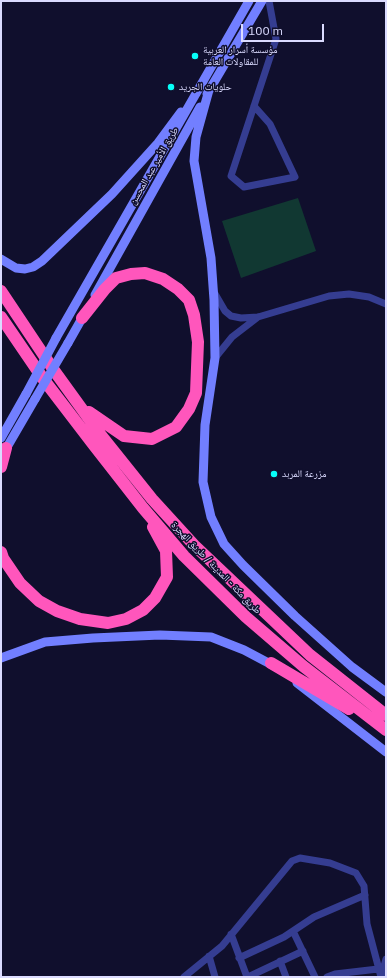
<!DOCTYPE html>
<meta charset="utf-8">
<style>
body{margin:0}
#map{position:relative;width:387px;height:978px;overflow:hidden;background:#100f2d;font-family:"IBM Plex Sans",sans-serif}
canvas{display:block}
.frame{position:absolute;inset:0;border:2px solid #dbdbff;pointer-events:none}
.scale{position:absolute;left:241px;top:24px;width:83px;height:18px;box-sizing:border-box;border:2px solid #dbdbff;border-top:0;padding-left:5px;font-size:12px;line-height:14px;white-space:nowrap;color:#dbdbff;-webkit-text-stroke:3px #100f2d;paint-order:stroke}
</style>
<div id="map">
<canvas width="387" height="978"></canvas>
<div class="frame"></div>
<div class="scale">100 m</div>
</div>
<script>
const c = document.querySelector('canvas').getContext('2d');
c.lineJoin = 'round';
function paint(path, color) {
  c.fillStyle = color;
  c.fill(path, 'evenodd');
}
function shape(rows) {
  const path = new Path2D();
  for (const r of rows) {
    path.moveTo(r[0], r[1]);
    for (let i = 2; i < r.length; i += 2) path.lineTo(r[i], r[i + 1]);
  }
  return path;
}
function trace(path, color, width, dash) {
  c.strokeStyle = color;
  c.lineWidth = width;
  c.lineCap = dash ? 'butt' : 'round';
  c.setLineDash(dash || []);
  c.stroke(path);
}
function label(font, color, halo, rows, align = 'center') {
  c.font = font + ' "IBM Plex Sans","Noto Naskh Arabic",sans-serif';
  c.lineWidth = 3;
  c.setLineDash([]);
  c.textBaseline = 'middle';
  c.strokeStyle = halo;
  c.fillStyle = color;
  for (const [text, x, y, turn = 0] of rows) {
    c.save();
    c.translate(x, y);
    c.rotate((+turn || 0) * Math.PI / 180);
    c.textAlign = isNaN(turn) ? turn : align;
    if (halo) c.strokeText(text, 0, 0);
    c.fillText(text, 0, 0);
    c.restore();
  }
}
const green = shape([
 [298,198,316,251,241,278,222,221]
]);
const street = shape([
 [254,106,270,124,295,177,244,187,231,176,254,106,276,39,269,1],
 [214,292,225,311,231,316,241,318,258,317,329,296,349,294,369,297,386,304],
 [215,358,232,337,258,317],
 [293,931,315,977],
 [231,934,247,977],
 [209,956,215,977],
 [239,958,284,937,314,917,365,895],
 [280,961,286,977],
 [184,977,222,946,292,861,300,858,330,863,356,873,364,886,367,924,381,977],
 [248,977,303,951],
 [327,977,335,974,378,969],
 [381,977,386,959]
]);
const secondary = shape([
 [209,90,196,137,194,161,211,258,214,300,215,358,205,425,203,482,211,517,224,544,243,565,295,616,352,667,386,692],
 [207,94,262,1],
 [1,259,16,268,25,269,33,267,42,261,112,194,158,143,181,112],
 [95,295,200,107],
 [56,338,249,1],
 [68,343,85,313],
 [1,438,26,394],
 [3,454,35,399],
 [1,658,45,642,93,638,160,635,211,637,244,650,276,667],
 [297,683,386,752]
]);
const highway = shape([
 [1,291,53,369,100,434,152,499,194,545,310,655,386,715],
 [1,317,44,380,93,444,143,508,184,556,246,617,303,666,386,730],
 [82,318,105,289,116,278,131,274,145,273,163,279,178,289,189,300,194,315,198,342,196,393,189,409,176,427,152,439,124,436,89,412],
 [1,467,6,448],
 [1,552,3,558,20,583,39,601,57,611,80,619,108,623,126,619,143,610,155,598,167,577,166,551,153,527],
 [271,663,349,709]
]);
const secondaryBridge = shape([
 [26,394,56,338],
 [35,399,68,343]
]);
const markers = [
 [195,56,4,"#07fff9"],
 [171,87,4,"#07fff9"],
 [274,474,4,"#07fff9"]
];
const poiNames = [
 ["مؤسسة أسرار العربية",203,50],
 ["للمقاولات العامة",203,62],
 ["حلويات الجريد",179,87],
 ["مزرعة المربد",282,474]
];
const streetNames = [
 ["طريق الأمير عبد المحسن",154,166,-60],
 ["طريق مكة - المدينة / طريق الهجرة",216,568,46]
];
paint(green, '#113832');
trace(street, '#353d91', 7);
trace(secondary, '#727fff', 9);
trace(highway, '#ff56bc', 12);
trace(secondaryBridge, '#727fff', 9);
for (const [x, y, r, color] of markers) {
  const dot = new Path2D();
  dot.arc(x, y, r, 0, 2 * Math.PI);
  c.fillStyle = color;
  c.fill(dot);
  trace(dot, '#100f2d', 1.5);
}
label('10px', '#dbdbff', '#100f2d', poiNames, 'left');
label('10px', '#dbdbff', '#100f2d', streetNames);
</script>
